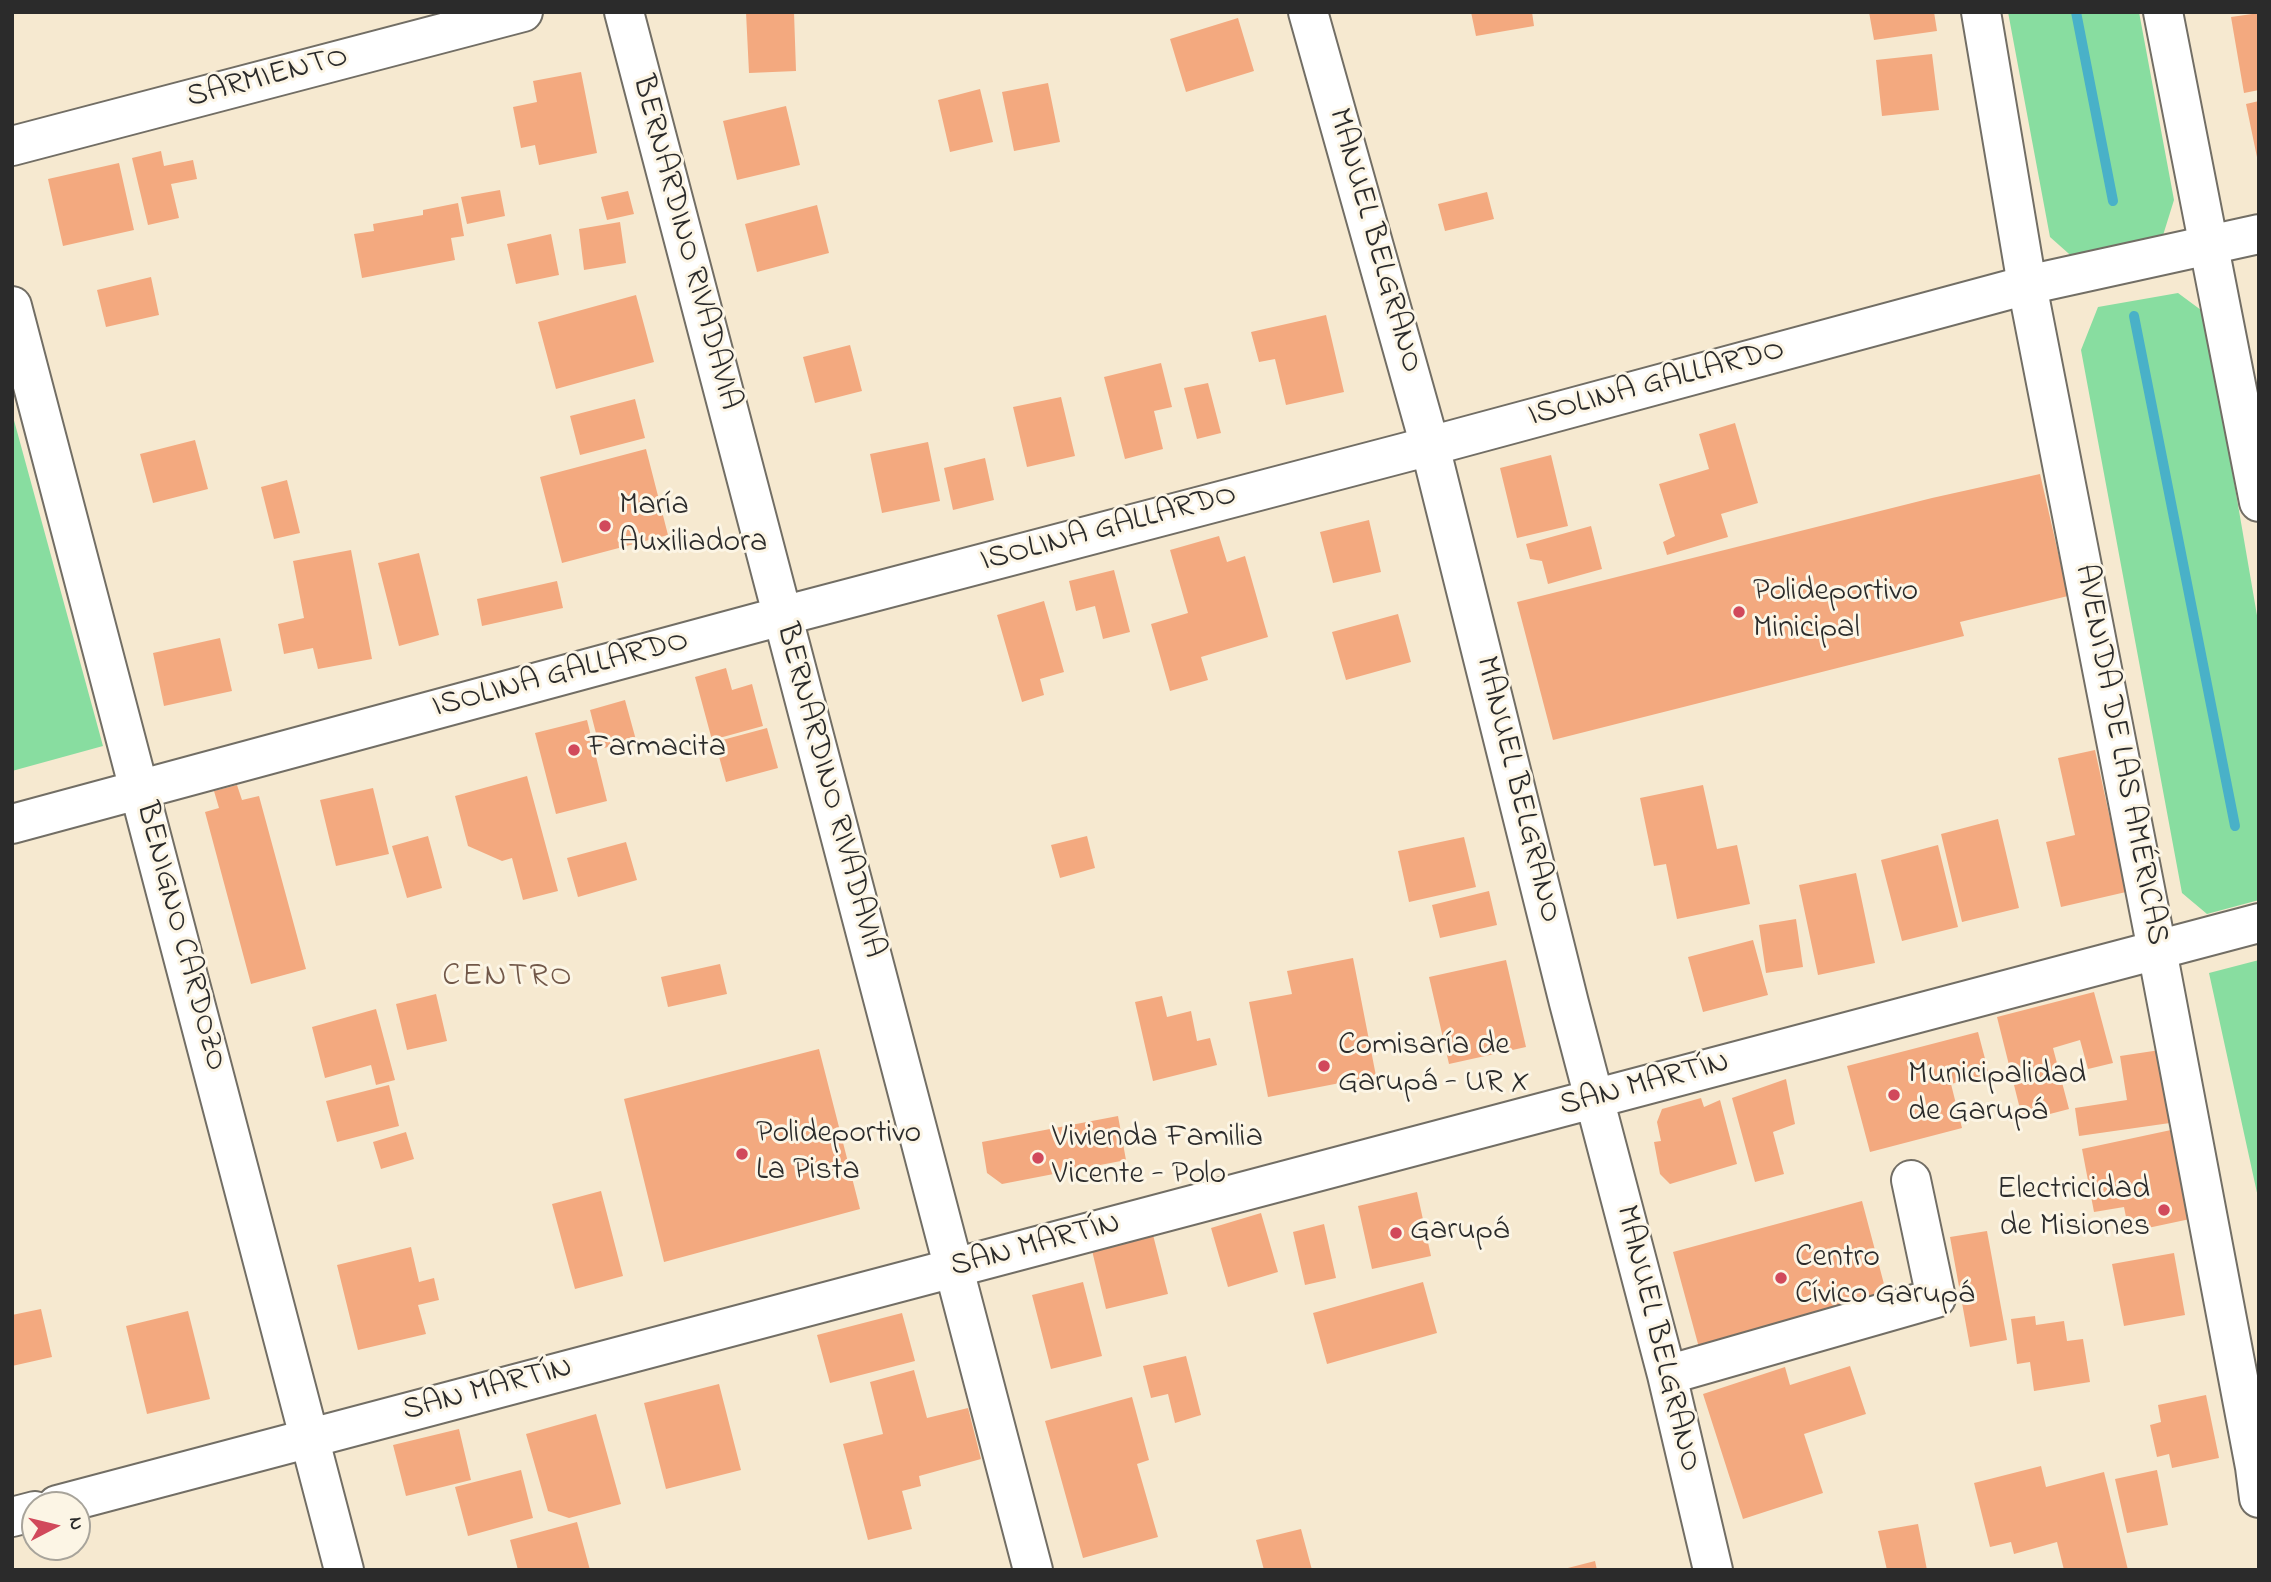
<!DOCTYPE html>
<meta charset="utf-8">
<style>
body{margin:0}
#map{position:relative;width:2271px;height:1582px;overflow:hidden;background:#f6e9d0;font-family:"Indie Flower",sans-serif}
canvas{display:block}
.frame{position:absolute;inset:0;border:14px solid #2b2b2b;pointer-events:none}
.north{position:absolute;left:21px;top:1491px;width:70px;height:70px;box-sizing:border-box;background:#fcf5e5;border:2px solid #a8a49b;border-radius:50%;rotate:83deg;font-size:19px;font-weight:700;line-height:28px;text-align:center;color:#2b2b2b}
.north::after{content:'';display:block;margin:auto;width:24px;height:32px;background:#d1495b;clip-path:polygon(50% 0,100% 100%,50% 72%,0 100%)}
</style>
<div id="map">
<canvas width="2271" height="1582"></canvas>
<div class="frame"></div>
<div class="north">N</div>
</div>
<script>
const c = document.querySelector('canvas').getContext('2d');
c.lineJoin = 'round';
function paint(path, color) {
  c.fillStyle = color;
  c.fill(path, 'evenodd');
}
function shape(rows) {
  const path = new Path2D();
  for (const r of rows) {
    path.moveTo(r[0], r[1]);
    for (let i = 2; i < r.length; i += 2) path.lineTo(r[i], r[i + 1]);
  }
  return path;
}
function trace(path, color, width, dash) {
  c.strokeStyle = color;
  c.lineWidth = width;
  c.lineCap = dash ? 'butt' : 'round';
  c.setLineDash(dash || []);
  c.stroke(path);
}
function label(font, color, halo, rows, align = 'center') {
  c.font = font + ' "Indie Flower",sans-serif';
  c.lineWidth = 6;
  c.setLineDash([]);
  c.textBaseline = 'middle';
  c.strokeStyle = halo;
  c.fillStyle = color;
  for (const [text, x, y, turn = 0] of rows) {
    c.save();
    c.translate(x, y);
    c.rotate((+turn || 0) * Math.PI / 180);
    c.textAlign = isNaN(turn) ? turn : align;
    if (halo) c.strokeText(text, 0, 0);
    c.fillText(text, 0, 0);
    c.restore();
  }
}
const green = shape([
 [2008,12,2139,12,2174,200,2160,245,2086,269,2050,237],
 [2178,293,2205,313,2259,627,2259,900,2207,914,2182,893,2081,350,2098,307],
 [12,413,103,746,12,771],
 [2259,960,2259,1202,2209,973]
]);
const stream = shape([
 [2076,12,2113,201],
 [2134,316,2235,826]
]);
const building = shape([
 [746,12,794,12,796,71,749,73],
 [1471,12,1532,12,1534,26,1476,36],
 [1869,12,1934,12,1937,31,1874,40],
 [2259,13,2259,90,2244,93,2231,17],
 [1238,18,1254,71,1186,92,1170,39],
 [1932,54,1939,110,1882,116,1876,60],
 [581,72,597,153,539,165,535,145,521,148,513,107,537,102,533,81],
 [1048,83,1060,142,1014,151,1002,92],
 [980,89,993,142,950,152,938,100],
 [2259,101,2259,162,2258,162,2246,104],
 [786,106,800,165,737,180,723,121],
 [161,151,164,166,193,160,197,179,171,184,179,218,148,225,132,158],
 [119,163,134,230,63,246,48,179],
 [500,190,505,216,467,224,461,197],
 [628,191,634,214,607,220,601,197],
 [1487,192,1494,219,1445,231,1438,204],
 [458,203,464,236,451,238,455,260,362,278,354,234,374,231,373,224,423,215,423,210],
 [817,205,829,253,757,272,745,224],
 [620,222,626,263,584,270,579,229],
 [551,234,559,275,516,284,507,244],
 [151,277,159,315,106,327,97,290],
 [636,295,654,362,556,389,538,322],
 [1326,315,1344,392,1286,405,1275,359,1259,362,1251,332],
 [850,345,862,391,815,403,803,357],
 [1161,363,1172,407,1154,411,1163,449,1125,459,1104,377],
 [1208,383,1221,433,1197,439,1184,388],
 [1061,397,1075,456,1027,467,1013,407],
 [635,399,645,438,580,455,570,416],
 [1735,423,1758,503,1721,514,1728,537,1667,555,1663,542,1675,536,1659,484,1709,469,1699,434],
 [195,440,208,489,153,503,140,454],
 [928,442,940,501,882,513,870,454],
 [646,449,668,535,562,563,540,477],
 [1551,455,1568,526,1517,538,1500,468],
 [985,458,994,500,953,510,944,468],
 [2040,474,2068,596,1960,622,1964,636,1553,740,1517,602,1932,498],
 [287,480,300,533,274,539,261,487],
 [1369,520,1381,572,1333,583,1320,532],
 [1591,526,1602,569,1548,584,1542,561,1530,559,1526,544],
 [1219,536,1227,562,1245,556,1268,637,1201,657,1208,680,1170,691,1151,624,1188,613,1170,550],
 [351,550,372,659,318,669,313,648,284,654,278,624,304,618,293,561],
 [419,553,439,635,399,646,378,563],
 [1114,570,1130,632,1103,639,1095,606,1076,611,1069,581],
 [557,581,563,608,482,626,477,599],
 [1044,601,1064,672,1040,679,1044,695,1022,702,997,615],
 [1398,614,1411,662,1346,680,1332,632],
 [220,638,232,691,164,706,153,653],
 [726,668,732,690,752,684,763,726,712,740,695,677],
 [625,700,636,740,600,749,590,710],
 [587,720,607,801,556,814,535,733],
 [767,728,778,768,726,782,715,742],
 [2095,750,2126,892,2061,907,2046,842,2075,835,2058,758],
 [527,776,558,891,523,900,512,858,502,861,468,846,455,796],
 [237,785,242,800,259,796,306,969,251,984,205,812,219,808,214,791],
 [1703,785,1717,849,1737,845,1750,904,1677,919,1666,864,1654,866,1640,798],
 [373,788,389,854,336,866,320,800],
 [1998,819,2019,908,1962,922,1941,834],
 [428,836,442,888,407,898,392,846],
 [1087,836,1095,868,1060,878,1051,845],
 [1464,837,1476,887,1409,902,1398,851],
 [626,842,637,880,578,897,567,858],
 [1938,845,1958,927,1902,941,1881,860],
 [1856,873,1875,963,1818,975,1799,885],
 [1489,891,1497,925,1440,938,1432,905],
 [1796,919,1803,967,1766,973,1759,925],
 [1753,940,1768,995,1703,1012,1688,957],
 [1353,958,1376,1076,1268,1097,1249,1002,1292,994,1287,971],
 [1506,960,1526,1047,1449,1064,1429,977],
 [720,964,727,994,668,1007,661,977],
 [2094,992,2113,1063,2088,1069,2080,1040,2053,1048,2069,1109,2023,1121,1997,1017],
 [436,994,447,1041,407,1050,396,1004],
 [1162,996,1167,1017,1191,1011,1197,1041,1210,1038,1217,1065,1153,1081,1135,1002],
 [376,1009,395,1080,376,1085,371,1065,325,1078,312,1027],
 [1978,1032,1989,1074,1951,1084,1962,1128,1870,1152,1847,1066],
 [819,1049,860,1209,664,1262,624,1099],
 [2160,1050,2170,1123,2079,1136,2075,1108,2127,1100,2120,1056],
 [1786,1079,1795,1124,1773,1132,1784,1174,1755,1182,1732,1098],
 [389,1085,399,1126,337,1142,326,1101],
 [1701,1098,1704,1107,1720,1100,1737,1164,1670,1184,1660,1174,1654,1142,1661,1141,1657,1122,1662,1109],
 [1118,1116,1126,1160,1002,1184,987,1173,982,1142],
 [2171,1130,2190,1219,2129,1232,2124,1207,2094,1212,2082,1149],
 [406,1132,414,1159,381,1169,373,1142],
 [601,1191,623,1276,575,1289,552,1204],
 [1417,1192,1431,1256,1372,1269,1358,1206],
 [1862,1201,1889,1303,1701,1355,1673,1252],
 [1261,1213,1278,1272,1228,1287,1211,1228],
 [1150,1223,1168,1294,1106,1309,1089,1238],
 [1324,1224,1336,1278,1305,1285,1293,1232],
 [1987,1231,2007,1340,1970,1347,1950,1237],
 [411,1247,419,1282,434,1278,439,1300,418,1305,426,1334,358,1350,337,1265],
 [2174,1253,2185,1315,2124,1326,2112,1264],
 [1083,1282,1102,1356,1051,1369,1032,1295],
 [1423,1282,1437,1333,1327,1364,1313,1313],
 [41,1309,52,1357,12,1366,12,1315],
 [188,1311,210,1399,147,1414,126,1326],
 [902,1313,915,1361,830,1383,817,1335],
 [2035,1316,2036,1325,2064,1321,2067,1341,2083,1339,2090,1382,2034,1391,2030,1362,2017,1364,2011,1319],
 [1186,1356,1201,1415,1175,1423,1168,1394,1151,1398,1143,1366],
 [1850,1366,1866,1414,1804,1434,1823,1493,1743,1519,1703,1394,1785,1367,1790,1385],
 [914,1370,927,1418,968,1408,981,1459,919,1476,921,1486,902,1491,912,1529,868,1540,843,1444,883,1434,870,1382],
 [719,1384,741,1470,666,1489,644,1403],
 [2206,1395,2219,1458,2172,1468,2169,1454,2157,1457,2150,1425,2161,1422,2158,1405],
 [1132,1397,1149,1460,1137,1464,1158,1537,1083,1558,1045,1421],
 [596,1414,621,1504,569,1518,548,1511,526,1434],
 [459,1429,471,1480,406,1496,393,1445],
 [2041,1466,2046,1487,2104,1472,2128,1570,2064,1570,2057,1542,2014,1554,2011,1542,1990,1547,1974,1483],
 [521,1470,533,1518,468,1536,455,1487],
 [2157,1470,2168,1525,2127,1533,2115,1479],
 [577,1522,590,1570,518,1570,510,1540],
 [1918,1524,1927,1570,1887,1570,1878,1531],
 [1301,1529,1312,1570,1264,1570,1256,1540],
 [1595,1561,1597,1570,1564,1570,1564,1569]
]);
const minor = shape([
 [624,12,1033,1570],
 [1308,12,1430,446,1569,1003,1667,1375,1713,1570],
 [12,146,523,12],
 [12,306,344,1570],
 [12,824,782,616,1430,446,2027,285,2259,234],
 [1667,1375,1936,1298,1911,1180],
 [57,1505,2259,923],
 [12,1517,35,1511]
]);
const major = shape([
 [1981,12,2027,285,2157,950,2255,1467,2259,1498],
 [2163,12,2259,502]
]);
const markers = [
 [605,526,7,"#d1495b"],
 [1739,612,7,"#d1495b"],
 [574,750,7,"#d1495b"],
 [1324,1066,7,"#d1495b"],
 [1894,1095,7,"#d1495b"],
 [742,1154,7,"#d1495b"],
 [1038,1158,7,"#d1495b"],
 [2164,1210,7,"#d1495b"],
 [1396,1233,7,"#d1495b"],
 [1781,1278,7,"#d1495b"]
];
const streetNames = [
 ["SARMIENTO",268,79,-15],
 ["MANUEL BELGRANO",1373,241,74],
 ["BERNARDINO RIVADAVIA",684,243,75],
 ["ISOLINA GALLARDO",1657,385,-15],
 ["ISOLINA GALLARDO",1109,530,-15],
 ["ISOLINA GALLARDO",561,676,-15],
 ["AVENIDA DE LAS AMÉRICAS",2119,755,79],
 ["MANUEL BELGRANO",1516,790,76],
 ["BERNARDINO RIVADAVIA",828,791,75],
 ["BENIGNO CARDOZO",179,937,75],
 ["SAN MARTÍN",1645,1086,-15],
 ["SAN MARTÍN",1036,1247,-15],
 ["MANUEL BELGRANO",1656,1339,76],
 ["SAN MARTÍN",488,1391,-15]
];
const poiNames = [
 ["María",619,508],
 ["Auxiliadora",619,545],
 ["Polideportivo",1753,594],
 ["Minicipal",1753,631],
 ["Farmacita",588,750],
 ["Comisaría de",1338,1048],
 ["Garupá - UR X",1338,1085],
 ["Municipalidad",1908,1077],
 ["de Garupá",1908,1114],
 ["Polideportivo",756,1136],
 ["La Pista",756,1173],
 ["Vivienda Familia",1052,1140],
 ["Vicente - Polo",1052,1177],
 ["Electricidad",2150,1192,"right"],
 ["de Misiones",2150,1229,"right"],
 ["Garupá",1410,1233],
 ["Centro",1795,1260],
 ["Cívico Garupá",1795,1297]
];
const neighbourhoodNames = [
 ["CENTRO",508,979]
];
paint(green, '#88dda0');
trace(stream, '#49b1c8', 10);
paint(building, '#f3a97f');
trace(minor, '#726e65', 42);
trace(major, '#726e65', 42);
trace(minor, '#fff', 38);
trace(major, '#fff', 38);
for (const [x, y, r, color] of markers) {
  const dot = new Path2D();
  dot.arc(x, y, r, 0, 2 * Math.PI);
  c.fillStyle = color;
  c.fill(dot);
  trace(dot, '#fcf5e5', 2.5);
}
label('32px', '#2b2b2b', '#fcf5e5', streetNames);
label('32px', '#2b2b2b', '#fcf5e5', poiNames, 'left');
c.letterSpacing = '2px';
label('33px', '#715748', '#fcf5e5', neighbourhoodNames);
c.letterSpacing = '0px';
</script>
